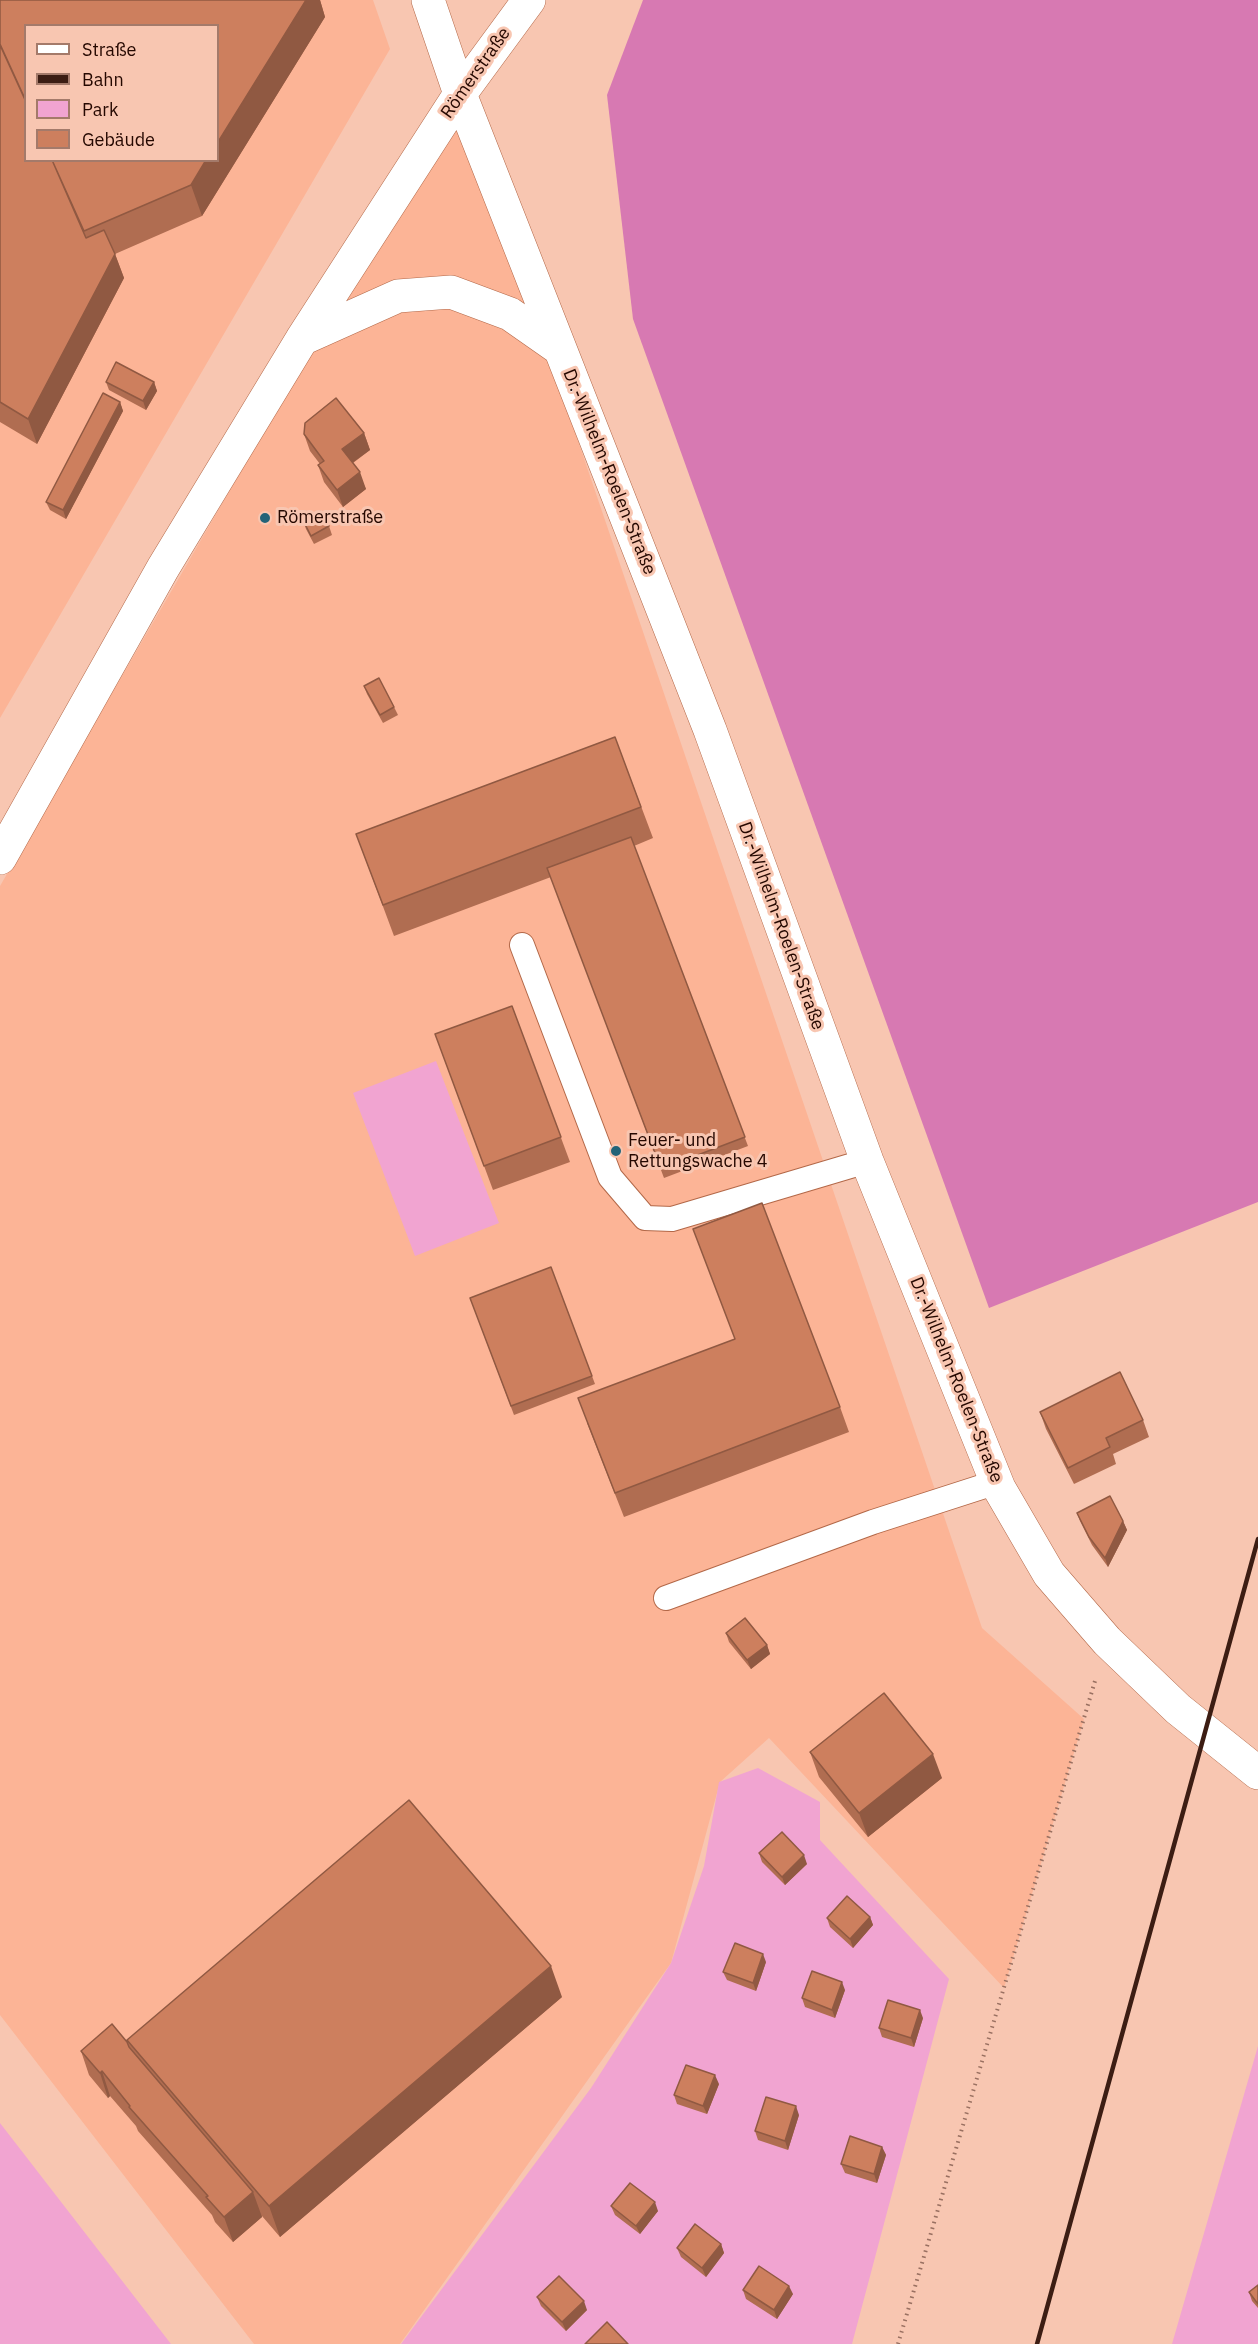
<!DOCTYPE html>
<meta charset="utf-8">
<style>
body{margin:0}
#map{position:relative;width:1258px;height:2344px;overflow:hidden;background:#f8c6b1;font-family:"IBM Plex Sans",sans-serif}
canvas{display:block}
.legend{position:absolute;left:24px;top:24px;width:195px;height:138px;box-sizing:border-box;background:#f8c6b1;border:2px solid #a47a6a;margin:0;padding:8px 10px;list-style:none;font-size:18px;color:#250800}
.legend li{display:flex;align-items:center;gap:12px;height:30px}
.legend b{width:30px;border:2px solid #a47a6a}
</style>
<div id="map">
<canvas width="1258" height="2344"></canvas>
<ul class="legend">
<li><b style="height:8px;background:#fff"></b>Straße</li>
<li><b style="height:8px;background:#3c1d13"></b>Bahn</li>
<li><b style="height:16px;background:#f1a4d1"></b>Park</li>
<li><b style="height:16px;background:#cd7f5e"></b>Gebäude</li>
</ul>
</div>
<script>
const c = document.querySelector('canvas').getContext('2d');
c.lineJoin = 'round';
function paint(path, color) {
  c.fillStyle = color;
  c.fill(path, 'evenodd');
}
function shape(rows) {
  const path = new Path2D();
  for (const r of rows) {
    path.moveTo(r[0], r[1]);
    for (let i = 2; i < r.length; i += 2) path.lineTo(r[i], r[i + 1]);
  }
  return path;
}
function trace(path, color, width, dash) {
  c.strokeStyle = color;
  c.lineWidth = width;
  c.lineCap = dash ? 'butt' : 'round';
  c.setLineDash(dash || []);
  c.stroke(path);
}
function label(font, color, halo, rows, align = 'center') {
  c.font = font + ' "IBM Plex Sans",sans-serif';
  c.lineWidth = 6;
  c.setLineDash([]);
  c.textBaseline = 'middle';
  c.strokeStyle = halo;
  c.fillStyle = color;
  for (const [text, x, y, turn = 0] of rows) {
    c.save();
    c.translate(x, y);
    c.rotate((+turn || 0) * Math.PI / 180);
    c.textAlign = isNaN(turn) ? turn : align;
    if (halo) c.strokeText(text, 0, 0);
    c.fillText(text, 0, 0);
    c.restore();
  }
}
const built = shape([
 [0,0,373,0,390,49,0,718],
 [26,26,218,26,218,160,26,160],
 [460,94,982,1628,1084,1719,1004,1988,769,1738,720,1782,671,1963,400,2344,254,2344,0,2015,0,886]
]);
const green = shape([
 [436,1061,499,1223,415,1256,353,1093],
 [758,1768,820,1802,820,1840,949,1979,852,2344,401,2344,591,2088,671,1963,704,1866,719,1782],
 [1258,2046,1258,2344,1172,2344],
 [0,2123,171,2344,0,2344]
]);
const forest = shape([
 [643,0,1258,0,1258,1202,989,1308,633,319,607,95]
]);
const path = shape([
 [898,2344,1095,1681]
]);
const lane = shape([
 [522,945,610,1177,645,1218,672,1219,867,1161],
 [666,1598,873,1522,997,1482]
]);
const secondary = shape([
 [428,0,460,94,710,730,867,1161,999,1488,1049,1574,1107,1641,1178,1709,1258,1773],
 [302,339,398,296,451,292,510,314,560,349],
 [0,858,163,568,302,339,460,94,529,0]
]);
const rail = shape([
 [1037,2344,1258,1539]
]);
const wall = shape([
 [0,0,320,0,325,17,202,216,115,254,124,278,37,444,0,422],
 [106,382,154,382,157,391,146,410,109,390],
 [120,402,123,411,66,519,50,510,46,502],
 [364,433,370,450,353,463,366,489,343,507,324,482,318,465,320,464,310,451,304,434],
 [303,520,329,526,332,535,314,544,306,529],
 [364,686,394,707,398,715,383,723,367,694],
 [615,737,653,838,634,846,748,1146,664,1178,551,877,394,936,356,834],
 [512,1006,570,1162,493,1190,435,1034],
 [551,1267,595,1384,514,1415,470,1298],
 [840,1407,849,1432,624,1517,587,1423],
 [1040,1412,1143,1420,1149,1437,1113,1454,1116,1464,1074,1484,1046,1429],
 [1077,1513,1123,1521,1127,1530,1108,1567,1092,1545,1080,1521],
 [726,1633,767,1645,770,1654,751,1669,729,1642],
 [810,1752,942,1778,868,1837,819,1777],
 [759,1853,807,1864,785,1885,762,1862],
 [870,1917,873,1925,853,1948,830,1927,827,1918],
 [766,1962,756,1991,727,1980,723,1972],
 [845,1990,835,2018,805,2007,802,1998],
 [562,1997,280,2237,262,2216,262,2217,233,2242,215,2222,212,2215,138,2131,136,2126,110,2096,108,2098,89,2075,81,2051,127,2042],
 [923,2018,914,2047,882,2037,879,2028],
 [719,2084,707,2114,677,2104,674,2095],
 [799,2115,788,2150,758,2140,755,2131],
 [882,2147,886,2155,877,2183,845,2173,841,2164],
 [611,2206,658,2211,640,2234,615,2215],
 [721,2244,724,2253,706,2277,681,2257,677,2248],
 [1258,2285,1258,2308,1252,2301,1249,2292],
 [743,2290,793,2294,777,2319,746,2299],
 [537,2297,587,2310,566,2331,541,2306]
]);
const shadedWall = shape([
 [306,0,320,0,325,17,202,216,191,185,206,160,218,160,218,142],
 [115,254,124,278,37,444,28,419],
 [154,382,157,391,146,410,143,401],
 [120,402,123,411,66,519,63,510],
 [364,433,370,450,348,466,342,449],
 [360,472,366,489,343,507,337,490],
 [1123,1521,1127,1530,1108,1567,1105,1558],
 [767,1645,770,1654,751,1669,747,1660],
 [933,1754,942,1778,868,1837,859,1813],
 [804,1855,807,1864,785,1885,782,1877],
 [870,1917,873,1925,853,1948,850,1939],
 [763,1954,766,1962,756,1991,753,1983],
 [551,1966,562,1997,280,2237,269,2206],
 [842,1982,845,1990,835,2018,832,2010],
 [920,2010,923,2018,914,2047,911,2038],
 [102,2071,110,2096,108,2098,100,2073],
 [715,2075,719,2084,707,2114,703,2106],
 [796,2106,799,2115,788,2150,785,2141],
 [882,2147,886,2155,877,2183,874,2174],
 [253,2192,262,2217,233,2242,224,2217],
 [655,2202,658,2211,640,2234,636,2226],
 [721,2244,724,2253,706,2277,702,2268],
 [789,2286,793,2294,777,2319,774,2310],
 [584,2301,587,2310,566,2331,562,2322]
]);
const building = shape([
 [0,0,306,0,218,142,218,26,26,26,26,101,0,44,0,0],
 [0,45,26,102,26,160,52,160,86,238,104,230,115,254,28,419,0,402,0,45],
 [52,160,206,160,191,185,84,231,52,160],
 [116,362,154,382,143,401,106,382,116,362],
 [103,393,120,402,63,510,46,502,103,393],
 [336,398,364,433,342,449,360,472,337,490,318,465,324,461,304,434,305,423,336,398],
 [320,511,329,526,311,536,303,520,320,511],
 [379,678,394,707,380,715,364,686,379,678],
 [615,737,641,807,383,905,356,834,615,737],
 [631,837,745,1137,661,1169,547,868,631,837],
 [512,1006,561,1137,484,1166,435,1034,512,1006],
 [762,1203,840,1407,615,1493,578,1398,735,1339,693,1229,762,1203],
 [551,1267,592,1376,511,1406,470,1298,551,1267],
 [1120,1372,1143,1420,1106,1438,1110,1447,1068,1468,1040,1412,1120,1372],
 [1110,1496,1123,1521,1105,1558,1089,1537,1077,1513,1110,1496],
 [745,1618,767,1645,747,1660,726,1633,745,1618],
 [884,1693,933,1754,859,1813,810,1752,884,1693],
 [409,1800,551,1966,269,2206,127,2040,409,1800],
 [782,1832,804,1855,782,1877,759,1853,782,1832],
 [847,1896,870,1917,850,1939,827,1918,847,1896],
 [735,1943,763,1954,753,1983,723,1972,735,1943],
 [812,1971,842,1982,832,2010,802,1998,812,1971],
 [888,2000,920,2010,911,2038,879,2028,888,2000],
 [112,2024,127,2042,129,2047,253,2192,224,2217,206,2197,208,2196,129,2107,130,2106,102,2071,100,2073,81,2051,112,2024],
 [686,2065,715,2075,703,2106,674,2095,686,2065],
 [766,2097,796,2106,785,2141,755,2131,766,2097],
 [850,2136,882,2147,874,2174,841,2164,850,2136],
 [630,2183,655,2202,636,2226,611,2206,630,2183],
 [695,2224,721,2244,702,2268,677,2248,695,2224],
 [759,2266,789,2286,774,2310,743,2290,759,2266],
 [559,2276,584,2301,562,2322,537,2297,559,2276],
 [1258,2285,1258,2304,1249,2292,1258,2285],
 [607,2322,628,2344,585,2344,607,2322]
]);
const markers = [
 [265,518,6,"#236378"],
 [616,1151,6,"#236378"]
];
const streetNames = [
 ["Römerstraße",476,73,-55],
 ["Dr.-Wilhelm-Roelen-Straße",609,472,68],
 ["Dr.-Wilhelm-Roelen-Straße",781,926,70],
 ["Dr.-Wilhelm-Roelen-Straße",956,1380,68]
];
const poiNames = [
 ["Römerstraße",277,518],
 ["Feuer- und",628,1141],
 ["Rettungswache 4",628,1162]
];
paint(built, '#fcb496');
paint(green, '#f1a4d1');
paint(forest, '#d779b2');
trace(lane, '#b36848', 26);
trace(secondary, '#b36848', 34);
trace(path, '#997061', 4, [1.5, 4.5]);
trace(lane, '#fff', 24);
trace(secondary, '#fff', 33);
trace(rail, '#3c1d13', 4.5);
paint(wall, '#b06d51');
paint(shadedWall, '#905942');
paint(building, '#cd7f5e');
trace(building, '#905942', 1.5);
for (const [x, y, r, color] of markers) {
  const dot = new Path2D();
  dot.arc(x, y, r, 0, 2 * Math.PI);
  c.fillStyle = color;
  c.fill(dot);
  trace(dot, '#f8c6b1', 2);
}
label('18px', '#250800', '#f8c6b1', streetNames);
label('18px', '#250800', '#f8c6b1', poiNames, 'left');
</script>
